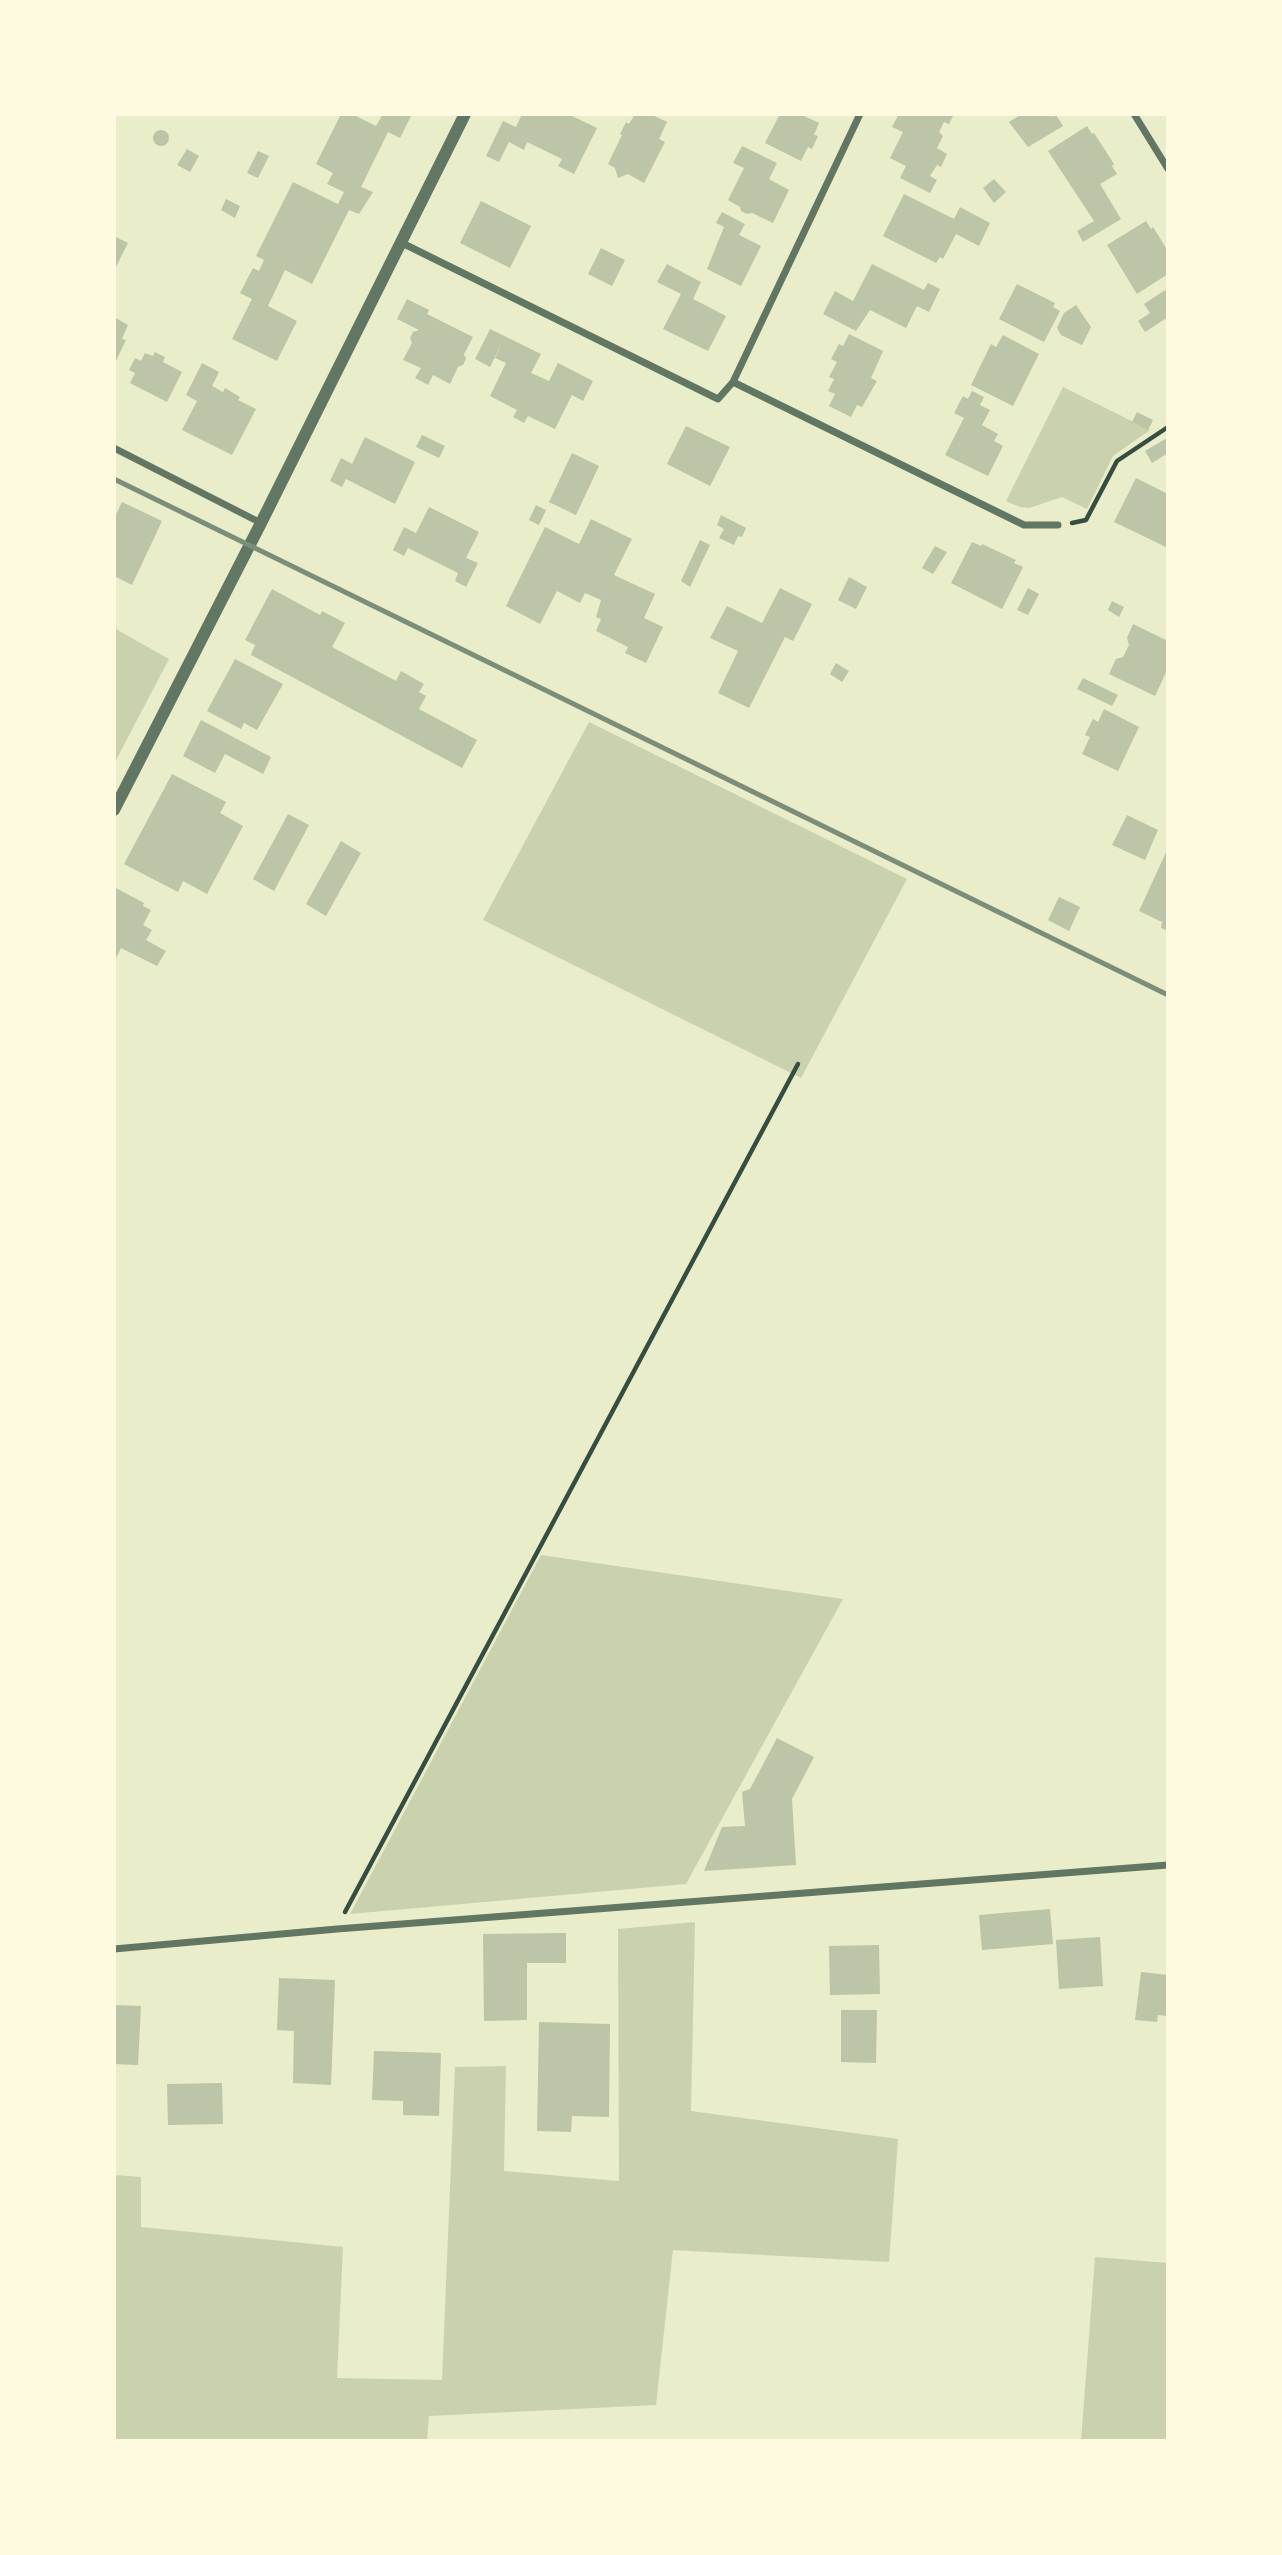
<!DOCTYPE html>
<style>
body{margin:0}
#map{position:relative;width:1282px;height:2555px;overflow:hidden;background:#e9edc9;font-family:"Sofia Sans Condensed",sans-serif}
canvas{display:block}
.frame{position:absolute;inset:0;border:116px solid #fefae0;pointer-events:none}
</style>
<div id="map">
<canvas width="1282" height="2555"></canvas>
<div class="frame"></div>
</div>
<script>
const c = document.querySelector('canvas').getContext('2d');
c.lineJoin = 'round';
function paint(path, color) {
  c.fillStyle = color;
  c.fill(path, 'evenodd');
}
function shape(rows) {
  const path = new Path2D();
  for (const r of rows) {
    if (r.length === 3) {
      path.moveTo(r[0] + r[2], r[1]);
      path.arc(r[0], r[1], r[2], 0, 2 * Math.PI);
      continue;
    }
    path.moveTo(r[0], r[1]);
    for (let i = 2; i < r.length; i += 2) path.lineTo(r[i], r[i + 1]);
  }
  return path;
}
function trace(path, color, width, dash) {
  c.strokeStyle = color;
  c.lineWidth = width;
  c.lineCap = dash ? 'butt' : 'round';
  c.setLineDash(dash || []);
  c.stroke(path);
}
const green = shape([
 [1063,387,1150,430,1113,456,1087,509,1062,497,1029,508,1020,507,1006,501],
 [114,628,169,659,114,764],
 [589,722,907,879,801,1078,483,920],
 [541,1555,843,1599,686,1884,350,1914],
 [695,1922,691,2111,898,2139,889,2262,673,2250,656,2405,429,2416,427,2441,114,2441,114,2175,141,2177,141,2227,343,2247,337,2378,442,2380,455,2067,506,2066,504,2171,619,2181,618,1929],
 [1095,2257,1168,2263,1168,2441,1081,2441]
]);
const building = shape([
 [341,114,352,114,376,126,383,114,412,114,400,138,388,132,361,187,373,192,359,214,349,210,312,284,285,270,268,306,297,321,277,361,232,339,252,299,240,293,253,268,259,271,264,260,256,256,293,182,338,204,344,192,327,184,333,173,316,164],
 [522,114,568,114,597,128,574,174,558,166,562,159,527,142,524,150,509,142,499,162,486,156,503,121,516,127],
 [635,114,650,114,667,122,659,139,665,142,644,183,628,174,618,178,615,168,608,164,622,135,620,134,626,122,629,124],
 [780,114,800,114,819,123,814,135,818,136,812,149,808,147,801,161,765,143],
 [899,114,954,114,949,124,944,122,939,132,943,136,937,148,947,154,941,167,937,165,930,176,937,180,930,193,900,178,906,166,890,158,903,132,892,127],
 [1022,114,1050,114,1052,117,1056,115,1063,126,1028,147,1009,122],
 [1087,126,1092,134,1094,133,1114,164,1112,166,1117,174,1100,184,1121,219,1083,242,1077,231,1094,221,1048,151],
 [161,138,8],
 [742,146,777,163,769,179,789,190,773,223,752,213,747,214,741,211,740,207,728,200,744,168,733,163],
 [187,149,199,156,190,172,177,165],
 [258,151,269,156,258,178,247,173],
 [994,179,1006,192,994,203,983,188],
 [904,194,954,219,960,207,990,223,979,246,956,234,943,259,940,257,936,263,883,236],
 [226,199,240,206,235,218,221,210],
 [481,201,531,226,510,268,460,243],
 [722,212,745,224,739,235,761,246,741,286,707,269,724,227,716,223],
 [1146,221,1151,229,1153,227,1168,251,1168,274,1137,294,1107,245],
 [114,236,128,243,114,271],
 [601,248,625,260,612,286,588,274],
 [667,264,701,282,693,299,726,316,708,351,663,329,681,294,657,282],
 [872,264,924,290,928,283,940,289,929,312,917,306,906,328,870,310,856,331,823,314,835,291,853,301],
 [1017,284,1055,303,1053,307,1060,311,1044,342,999,319],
 [1165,290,1168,295,1168,317,1145,332,1138,321,1150,313,1144,304],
 [407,299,429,310,427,314,473,337,464,354,466,359,463,365,458,367,450,384,433,375,428,385,415,378,421,368,403,360,412,343,410,338,413,332,419,330,397,319],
 [1076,305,1091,327,1082,345,1061,335,1057,328,1064,313],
 [114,317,128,325,122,339,126,340,114,365],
 [490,329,541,354,531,373,549,381,558,363,593,381,583,401,572,395,555,429,528,416,524,423,513,417,517,410,490,396,506,363,495,358,502,342,490,367,475,359],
 [849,334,883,351,871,378,877,381,862,407,857,405,851,417,829,406,835,394,828,391,834,379,829,377,837,362,831,359,839,344,843,346],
 [1003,335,1039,354,1013,406,971,385,991,344,996,347],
 [155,352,165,357,163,362,182,372,167,402,130,383,135,373,129,370,135,358,141,361,145,353,153,356],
 [202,363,219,372,212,386,223,392,225,388,240,397,238,400,256,409,232,455,182,430,197,401,186,395],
 [972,391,984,397,980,405,990,410,982,425,998,434,994,441,1003,446,988,476,945,455,964,418,954,413,963,396,968,399],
 [1137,412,1153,420,1148,430,1132,422],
 [686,426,730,447,710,486,667,464],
 [422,435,445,446,439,458,416,447],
 [365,437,415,462,395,504,346,479,342,487,330,481,341,458,352,464],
 [1167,438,1168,453,1152,463,1145,451],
 [572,453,599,466,576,515,549,502],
 [1136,478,1168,494,1168,541,1166,547,1114,522],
 [122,502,162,521,132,585,114,576,114,519],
 [536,505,546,510,539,525,529,520],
 [429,507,479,532,466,558,478,563,466,587,455,581,458,573,408,548,404,556,393,550,404,527,416,533],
 [721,515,746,528,742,537,738,536,734,545,719,538,724,529,717,525],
 [591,519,632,539,614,575,655,594,644,618,663,627,646,663,625,653,628,647,596,631,601,619,596,617,601,600,585,593,580,603,557,591,540,624,506,606,545,527,579,544],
 [700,540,710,545,690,587,681,581],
 [972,542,981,546,982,544,1016,560,1014,563,1023,567,1002,609,951,583],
 [935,546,947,552,933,574,922,568],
 [849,577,867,587,856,609,838,600],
 [780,588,812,604,793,641,785,637,749,708,718,693,738,651,710,638,727,606,762,623],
 [1028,588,1039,594,1028,615,1017,610],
 [272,589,320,615,322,611,345,623,332,647,396,681,401,671,424,684,419,692,426,696,419,709,477,740,462,768,251,655,255,645,245,640],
 [1112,601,1124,607,1119,617,1108,610],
 [1133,624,1168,641,1168,668,1155,696,1109,674,1116,659,1123,657,1129,645,1127,638],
 [235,659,283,684,257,730,244,723,241,729,207,711],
 [836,663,849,671,842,682,830,674],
 [1083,678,1118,695,1112,706,1077,689],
 [1104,709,1139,727,1118,771,1082,754,1090,737,1085,735,1093,719,1098,722],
 [201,720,271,757,263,774,225,754,215,773,183,756],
 [172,774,226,802,220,813,243,826,207,894,183,881,178,892,124,864],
 [288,814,309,825,274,891,253,879],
 [1127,815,1158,830,1145,860,1112,845],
 [341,841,361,853,326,916,306,904],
 [1168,848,1168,931,1161,928,1162,922,1139,911],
 [114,887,144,903,143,906,151,910,143,925,152,930,146,940,166,951,157,966,121,948,114,962],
 [1059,897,1080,907,1069,931,1048,920],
 [777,1738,814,1757,792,1799,796,1865,704,1871,722,1827,745,1826,742,1792,750,1789],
 [1050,1909,1053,1944,982,1950,979,1915],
 [566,1933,566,1963,527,1963,527,2020,484,2021,483,1934],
 [1100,1937,1103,1986,1059,1989,1056,1940],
 [879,1945,880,1994,830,1995,829,1946],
 [1141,1972,1168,1975,1168,2016,1158,2015,1157,2022,1135,2020],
 [279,1978,335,1980,331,2085,293,2083,294,2031,277,2030],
 [114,2005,141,2006,138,2065,114,2064],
 [841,2010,877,2010,876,2063,841,2062],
 [539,2022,610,2024,609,2117,572,2116,571,2132,537,2131],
 [374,2051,441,2053,439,2116,403,2115,403,2101,372,2100],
 [222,2083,223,2124,168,2125,167,2084]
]);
const path = shape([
 [1072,523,1086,520,1117,461,1168,427],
 [345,1912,798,1064]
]);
const minor = shape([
 [1134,114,1168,169],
 [402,243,718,399,733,382,1024,525,1058,525],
 [733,382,860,114],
 [114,448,261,523],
 [114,1949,337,1929,1168,1865]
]);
const tertiary = shape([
 [114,810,261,523,465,114]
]);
const rail = shape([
 [114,479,1168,995]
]);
paint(green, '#cad2ad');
paint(building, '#bcc5a7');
trace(path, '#344e41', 4.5);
trace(minor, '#617663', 7);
trace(tertiary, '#617663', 12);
trace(rail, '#7c8e77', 5);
</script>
